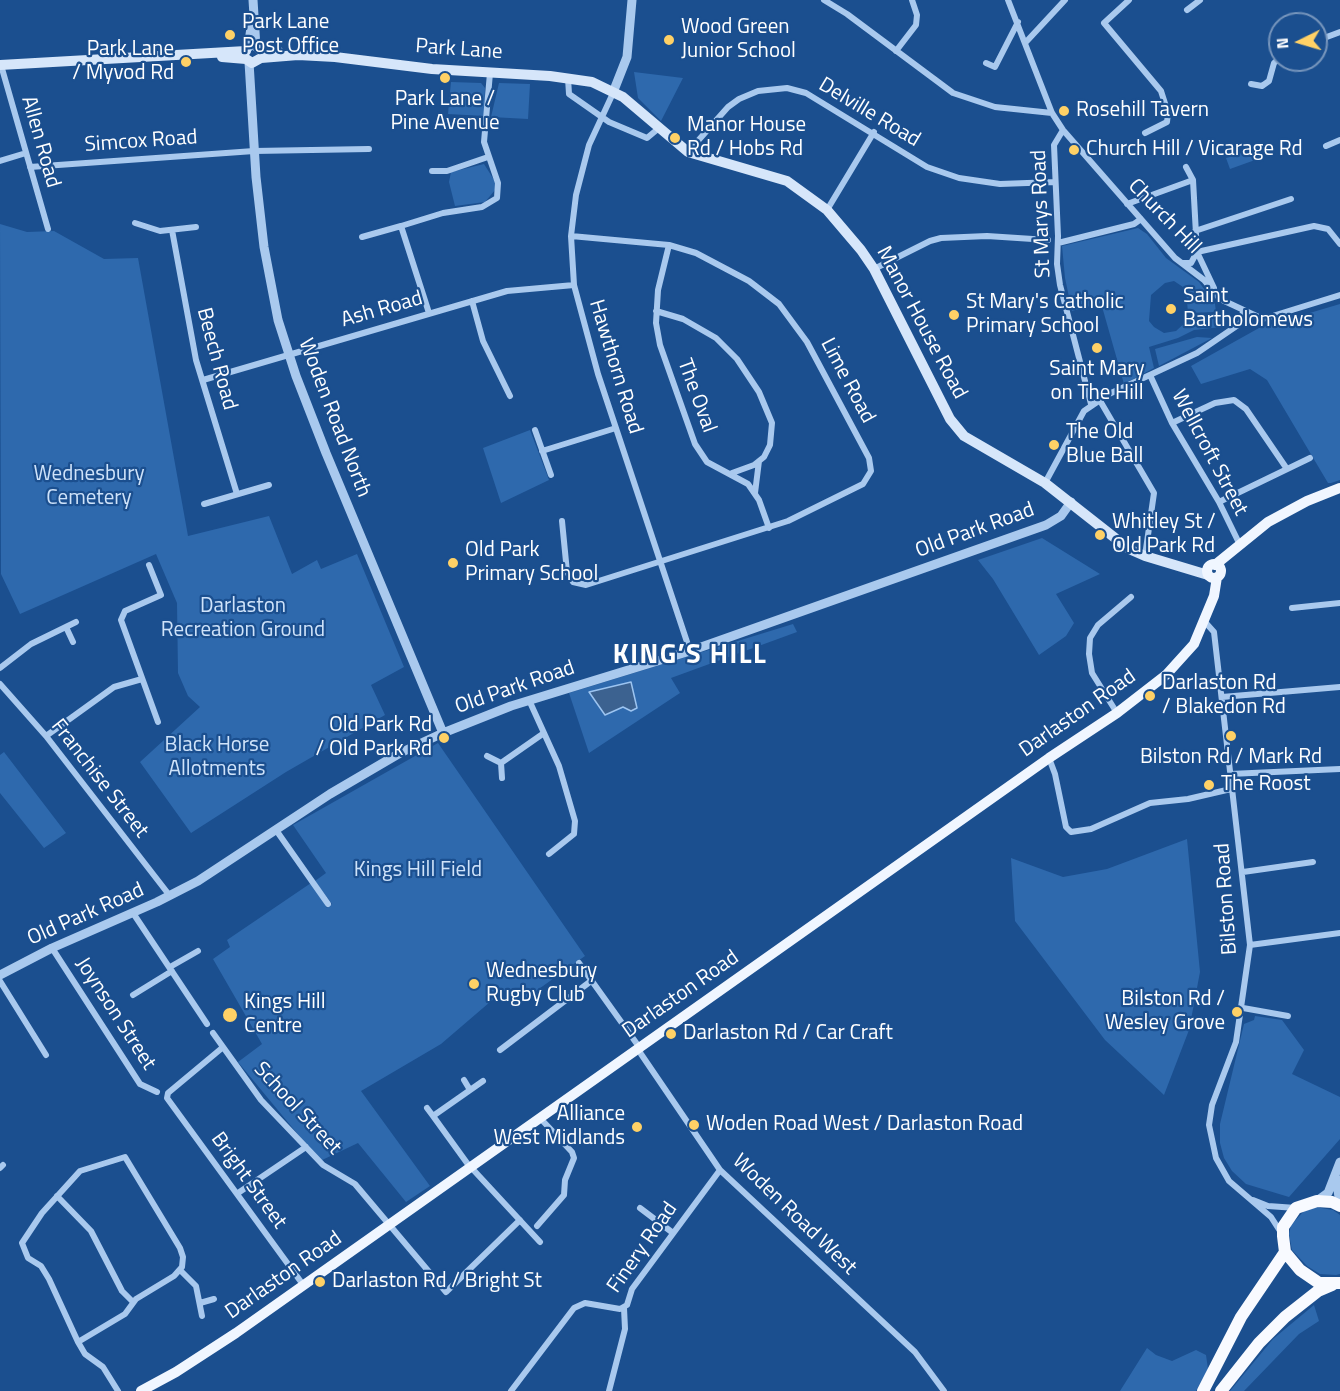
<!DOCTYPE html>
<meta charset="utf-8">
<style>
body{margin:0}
#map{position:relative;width:1340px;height:1391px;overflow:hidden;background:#1b4f8f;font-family:"Titillium Web",sans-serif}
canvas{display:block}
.north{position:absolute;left:1268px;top:12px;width:60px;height:60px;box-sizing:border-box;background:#1b4f8f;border:2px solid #7695bc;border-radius:50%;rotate:265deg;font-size:16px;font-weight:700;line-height:24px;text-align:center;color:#fff}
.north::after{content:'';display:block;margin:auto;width:21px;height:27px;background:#ffd166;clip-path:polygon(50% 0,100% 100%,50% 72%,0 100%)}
</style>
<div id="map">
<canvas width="1340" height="1391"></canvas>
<div class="north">N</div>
</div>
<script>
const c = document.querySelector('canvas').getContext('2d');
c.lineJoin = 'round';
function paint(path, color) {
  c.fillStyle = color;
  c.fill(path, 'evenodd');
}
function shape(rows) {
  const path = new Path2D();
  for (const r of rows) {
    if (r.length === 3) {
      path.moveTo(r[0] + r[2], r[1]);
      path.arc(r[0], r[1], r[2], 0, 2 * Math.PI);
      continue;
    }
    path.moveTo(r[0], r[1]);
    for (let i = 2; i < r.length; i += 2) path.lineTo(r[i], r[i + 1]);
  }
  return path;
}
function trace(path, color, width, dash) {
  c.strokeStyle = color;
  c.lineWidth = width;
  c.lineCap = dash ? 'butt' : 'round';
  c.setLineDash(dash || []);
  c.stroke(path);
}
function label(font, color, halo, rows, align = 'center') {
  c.font = font + ' "Titillium Web",sans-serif';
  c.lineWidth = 4.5;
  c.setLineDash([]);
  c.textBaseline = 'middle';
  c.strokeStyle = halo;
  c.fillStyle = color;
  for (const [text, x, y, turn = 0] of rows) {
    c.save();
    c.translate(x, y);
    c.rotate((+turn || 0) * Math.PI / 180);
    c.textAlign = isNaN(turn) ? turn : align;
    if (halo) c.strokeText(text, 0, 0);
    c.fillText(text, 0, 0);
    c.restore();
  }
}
const green = shape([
 [634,72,683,78,661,121,638,98],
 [451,82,481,83,485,88,484,116,448,114],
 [499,83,530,84,528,119,491,117],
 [1251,150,1255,160,1230,169,1226,158],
 [484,164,496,183,495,190,485,202,455,206,449,182,451,172],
 [0,224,27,232,54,231,104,259,138,258,188,536,269,516,292,574,317,560,321,569,357,554,404,667,371,685,385,715,286,772,191,833,140,762,200,707,188,696,178,673,177,603,156,554,20,614,1,574],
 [1138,228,1147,234,1166,258,1199,282,1215,304,1216,312,1188,313,1186,289,1174,281,1165,283,1151,295,1149,321,1154,327,1164,333,1176,331,1189,319,1221,316,1221,327,1194,330,1178,338,1149,347,1154,368,1124,384,1101,303,1072,311,1065,278,1062,246],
 [1340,304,1340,480,1331,483,1328,483,1267,380,1250,369,1201,384,1191,366,1259,328],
 [1197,337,1212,338,1159,366,1155,349],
 [530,430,549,480,501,503,483,448],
 [1042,538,1100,574,1056,594,1074,623,1066,636,1039,655,993,579,978,560],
 [793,624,797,632,671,678,680,693,589,753,569,693],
 [438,743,585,956,515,1006,504,990,441,1044,361,1091,430,1186,406,1202,358,1143,320,1161,238,1062,262,1044,213,959,230,947,227,940,311,883,327,908,332,904,315,881,326,873,293,825],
 [4,752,66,833,44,848,0,793,0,755],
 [1187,839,1200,972,1189,1030,1164,1095,1105,1040,1015,921,1011,858,1063,877,1107,869],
 [1255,1016,1282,1020,1304,1050,1292,1074,1340,1097,1340,1139,1289,1197,1246,1184,1232,1171,1224,1158,1220,1143,1220,1124,1244,1024,1254,1020],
 [1315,1207,1333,1210,1340,1215,1340,1274,1336,1275,1320,1274,1307,1266,1292,1250,1289,1234,1291,1225,1304,1211],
 [1314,1305,1319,1321,1299,1334,1244,1391,1230,1391,1273,1339],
 [1147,1348,1156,1355,1172,1361,1196,1350,1206,1355,1208,1369,1196,1391,1120,1391]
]);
const water = shape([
 [631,682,637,708,631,711,623,707,605,715,589,692,631,682]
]);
const minor = shape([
 [824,0,847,14,953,93,995,107,1052,113],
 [1008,0,1052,113,1063,130,1175,258,1204,280,1220,299,1263,319,1340,295],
 [1129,0,1104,23,1161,91,1168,113,1167,122,1145,133],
 [1187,10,1200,0],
 [1316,41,1340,32],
 [1026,42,1065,0],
 [896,51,916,25,917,15,912,0],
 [986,63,995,67,1018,22],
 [1,65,48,229],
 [568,78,569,94,609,122,647,138,659,128],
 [1251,84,1262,86,1269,81,1274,63,1280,58],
 [614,91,589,145,576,195,571,236,574,285,598,374,690,651],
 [1063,130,1054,145,1058,236,1057,264,1060,285,1091,404],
 [1326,146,1340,140],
 [688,152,728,107,739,99,758,91,787,88,806,93,927,167,959,178,1000,184,1055,182],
 [0,161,26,153],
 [30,167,254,151,369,149],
 [1186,167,1193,180,1197,252,1214,288],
 [432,171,447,171,488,157],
 [1127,204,1193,180],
 [827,210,874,132],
 [135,223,160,231,196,227],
 [172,230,196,360,237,494],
 [1195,231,1291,199],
 [362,237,401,226],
 [1058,243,1134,224,1141,219],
 [669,245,658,290,656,323,660,345,695,444,707,462,748,484,759,500,769,528],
 [1197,252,1314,226,1328,229,1340,244],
 [1182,263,1191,263,1197,252],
 [874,269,930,241,941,238,987,236,1048,240],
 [472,301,483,341,510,396],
 [656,311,683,319,716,338,737,359,759,392,772,423,770,445,764,457,754,465,732,473],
 [429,313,401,226,443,213,482,207,497,198,498,183,484,142,490,73],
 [1150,375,1172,423,1219,502,1240,545],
 [203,380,507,291,574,285],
 [1099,399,1154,493,1145,556],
 [1172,423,1215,403,1234,400,1246,409,1287,469],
 [535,430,551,475],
 [542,451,616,428],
 [1045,483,1084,411,1109,394,1197,353,1241,323,1243,311],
 [755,493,759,461],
 [1219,502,1310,458],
 [204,504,269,485],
 [562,521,567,572,573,582,586,585,788,521,863,484,871,471,869,458,807,342,779,304,749,281,696,253,669,245,571,236],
 [149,565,161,595,125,611,121,620,158,722],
 [1292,608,1340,603],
 [1205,622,1214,632,1250,945,1236,1042,1212,1105,1209,1125,1216,1158,1229,1181,1271,1217,1280,1231],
 [66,627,73,642],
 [0,668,31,644,76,622],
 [0,684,46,736,170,896],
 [1222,697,1340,687],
 [529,700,559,766,575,821,574,834,549,854],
 [1117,713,1092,673,1089,654,1090,638,1098,625,1131,597],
 [46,736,114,687,142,679],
 [487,756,501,763,502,778],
 [1049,758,1055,774,1066,827,1071,832,1091,829,1150,803,1188,799,1231,789],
 [501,763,544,733],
 [1230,774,1340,769],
 [276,830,328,904],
 [1243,872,1313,862],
 [133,913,207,1024],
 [1250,945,1340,933],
 [52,948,140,1084,157,1092],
 [579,963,637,1044,641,1054,720,1170,915,1352,944,1391],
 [170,967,198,951],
 [0,981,46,1055],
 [133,995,172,971],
 [1243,1008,1288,1016],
 [213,1033,261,1100,323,1165,355,1184,446,1292,520,1220],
 [222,1048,168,1093,167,1098,304,1286],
 [500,1050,591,981],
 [464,1080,470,1090],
 [483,1081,433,1116,467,1163,540,1242],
 [427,1108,433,1116],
 [0,1168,3,1165],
 [238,1193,306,1147],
 [57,1196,91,1231,122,1291,133,1302],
 [1253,1200,1268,1206,1296,1208],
 [640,1208,673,1233],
 [537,1226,564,1195,565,1180,574,1158,572,1152,540,1118],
 [180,1270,196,1286,202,1316],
 [200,1303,214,1299],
 [78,1342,125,1314,136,1299,174,1276,182,1267,183,1257,180,1248,125,1157,80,1171,42,1213,22,1243,28,1258,41,1266,49,1279,78,1342,85,1354,103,1367,118,1391],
 [511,1391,574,1308,585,1303,620,1309,627,1305,632,1289,720,1170],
 [609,1391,625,1329,624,1308]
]);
const tertiary = shape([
 [253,0,256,47],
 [248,48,251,28],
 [249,62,256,177,264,247,278,320,296,376,326,453,443,733],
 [614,90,627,57,632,0],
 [0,975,52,948,157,902,198,881,330,794,400,753,443,733,511,706,690,651,1046,525,1061,516,1071,502],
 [1336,1178,1340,1203],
 [1317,1201,1328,1193,1340,1162]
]);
const secondary = shape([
 [259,49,279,52],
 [222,57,246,59,252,63,261,58],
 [261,58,298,55,335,57,432,69,550,76,592,82,623,97,688,152,787,181,827,210,861,250,874,269,950,419,964,436,1045,483,1129,549,1145,556,1208,575],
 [0,65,246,51]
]);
const primary = shape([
 [1214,571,7],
 [1215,565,1268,522,1307,501,1340,488],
 [141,1391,176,1372,236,1333,1049,758,1117,713,1166,675,1194,644,1214,596,1217,577]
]);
const trunk = shape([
 [1340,1206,1332,1202,1317,1201,1296,1208,1283,1227,1283,1236,1285,1252,1300,1270,1319,1283,1340,1283],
 [1203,1391,1241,1317,1285,1252],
 [1221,1391,1259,1343,1285,1317,1318,1291,1332,1285]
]);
const markers = [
 [230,35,6,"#ffd166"],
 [669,40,6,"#ffd166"],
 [186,62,6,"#ffd166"],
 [445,78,6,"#ffd166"],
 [1064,111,6,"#ffd166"],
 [675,138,6,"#ffd166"],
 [1074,150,6,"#ffd166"],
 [1171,309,6,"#ffd166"],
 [954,315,6,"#ffd166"],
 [1097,348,6,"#ffd166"],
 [1054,445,6,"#ffd166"],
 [1100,535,6,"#ffd166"],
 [453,563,6,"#ffd166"],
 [1150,696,6,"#ffd166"],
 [1231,736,6,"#ffd166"],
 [444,738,6,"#ffd166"],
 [1209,785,6,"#ffd166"],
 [474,984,6,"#ffd166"],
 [1237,1012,6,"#ffd166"],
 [230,1015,8,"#ffd166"],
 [671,1034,6,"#ffd166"],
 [694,1125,6,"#ffd166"],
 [637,1127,6,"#ffd166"],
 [320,1282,6,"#ffd166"]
];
const poiNames = [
 ["Park Lane",242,23],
 ["Post Office",242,47],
 ["Wood Green",681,28],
 ["Junior School",681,52],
 ["Park Lane",174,50,"right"],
 ["/ Myvod Rd",174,74,"right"],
 ["Park Lane /",445,100,"center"],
 ["Pine Avenue",445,124,"center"],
 ["Rosehill Tavern",1076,111],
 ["Manor House",687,126],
 ["Rd / Hobs Rd",687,150],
 ["Church Hill / Vicarage Rd",1086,150],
 ["Saint",1183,297],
 ["Bartholomews",1183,321],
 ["St Mary's Catholic",966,303],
 ["Primary School",966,327],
 ["Saint Mary",1097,370,"center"],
 ["on The Hill",1097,394,"center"],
 ["The Old",1066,433],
 ["Blue Ball",1066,457],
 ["Whitley St /",1112,523],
 ["Old Park Rd",1112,547],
 ["Old Park",465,551],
 ["Primary School",465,575],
 ["Darlaston Rd",1162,684],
 ["/ Blakedon Rd",1162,708],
 ["Old Park Rd",432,726,"right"],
 ["/ Old Park Rd",432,750,"right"],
 ["Bilston Rd / Mark Rd",1231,758,"center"],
 ["The Roost",1221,785],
 ["Wednesbury",486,972],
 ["Rugby Club",486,996],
 ["Bilston Rd /",1225,1000,"right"],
 ["Wesley Grove",1225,1024,"right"],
 ["Kings Hill",244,1003],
 ["Centre",244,1027],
 ["Darlaston Rd / Car Craft",683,1034],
 ["Alliance",625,1115,"right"],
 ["West Midlands",625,1139,"right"],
 ["Woden Road West / Darlaston Road",706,1125],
 ["Darlaston Rd / Bright St",332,1282]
];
const streetNames = [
 ["Park Lane",459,50,4],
 ["Delville Road",869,113,31],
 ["Allen Road",40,142,74],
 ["Simcox Road",141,142,-4],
 ["St Marys Road",1042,214,-92],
 ["Church Hill",1164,217,46],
 ["Ash Road",382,310,-16],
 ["Manor House Road",921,323,62],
 ["Beech Road",216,359,75],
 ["Hawthorn Road",615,367,73],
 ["Lime Road",847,381,62],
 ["The Oval",696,396,70],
 ["Woden Road North",334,418,69],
 ["Wellcroft Street",1209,453,62],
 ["Old Park Road",975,531,-20],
 ["Old Park Road",515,688,-19],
 ["Darlaston Road",1078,714,-35],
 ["Franchise Street",99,779,52],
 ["Bilston Road",1227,899,-94],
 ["Old Park Road",86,915,-24],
 ["Darlaston Road",681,995,-35],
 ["Joynson Street",115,1014,57],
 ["School Street",297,1109,47],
 ["Bright Street",248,1181,54],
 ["Woden Road West",794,1215,44],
 ["Finery Road",643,1248,-55],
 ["Darlaston Road",284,1276,-35]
];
const parkNames = [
 ["Wednesbury",89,475],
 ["Cemetery",89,499],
 ["Darlaston",243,607],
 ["Recreation Ground",243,631],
 ["Black Horse",217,746],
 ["Allotments",217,770],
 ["Kings Hill Field",418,871]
];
const districtNames = [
 ["KING’S HILL",690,656]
];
paint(green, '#2e69ad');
paint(water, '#3c6290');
trace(water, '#9cc4f0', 1.5);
trace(minor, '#a9c9ee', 6);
trace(tertiary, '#a9c9ee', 9);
trace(secondary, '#d6e6fa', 10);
trace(primary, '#f0f6ff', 10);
trace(trunk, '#f8faff', 12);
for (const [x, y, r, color] of markers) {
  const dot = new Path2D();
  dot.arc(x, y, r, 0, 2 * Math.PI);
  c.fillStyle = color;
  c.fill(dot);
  trace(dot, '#1b4f8f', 2);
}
label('21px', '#fff', '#1b4f8f', poiNames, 'left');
label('21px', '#fff', '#1b4f8f', streetNames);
label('21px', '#cfe3fa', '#1b4f8f', parkNames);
c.letterSpacing = '1.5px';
label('bold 27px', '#fff', '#1b4f8f', districtNames);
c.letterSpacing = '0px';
</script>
